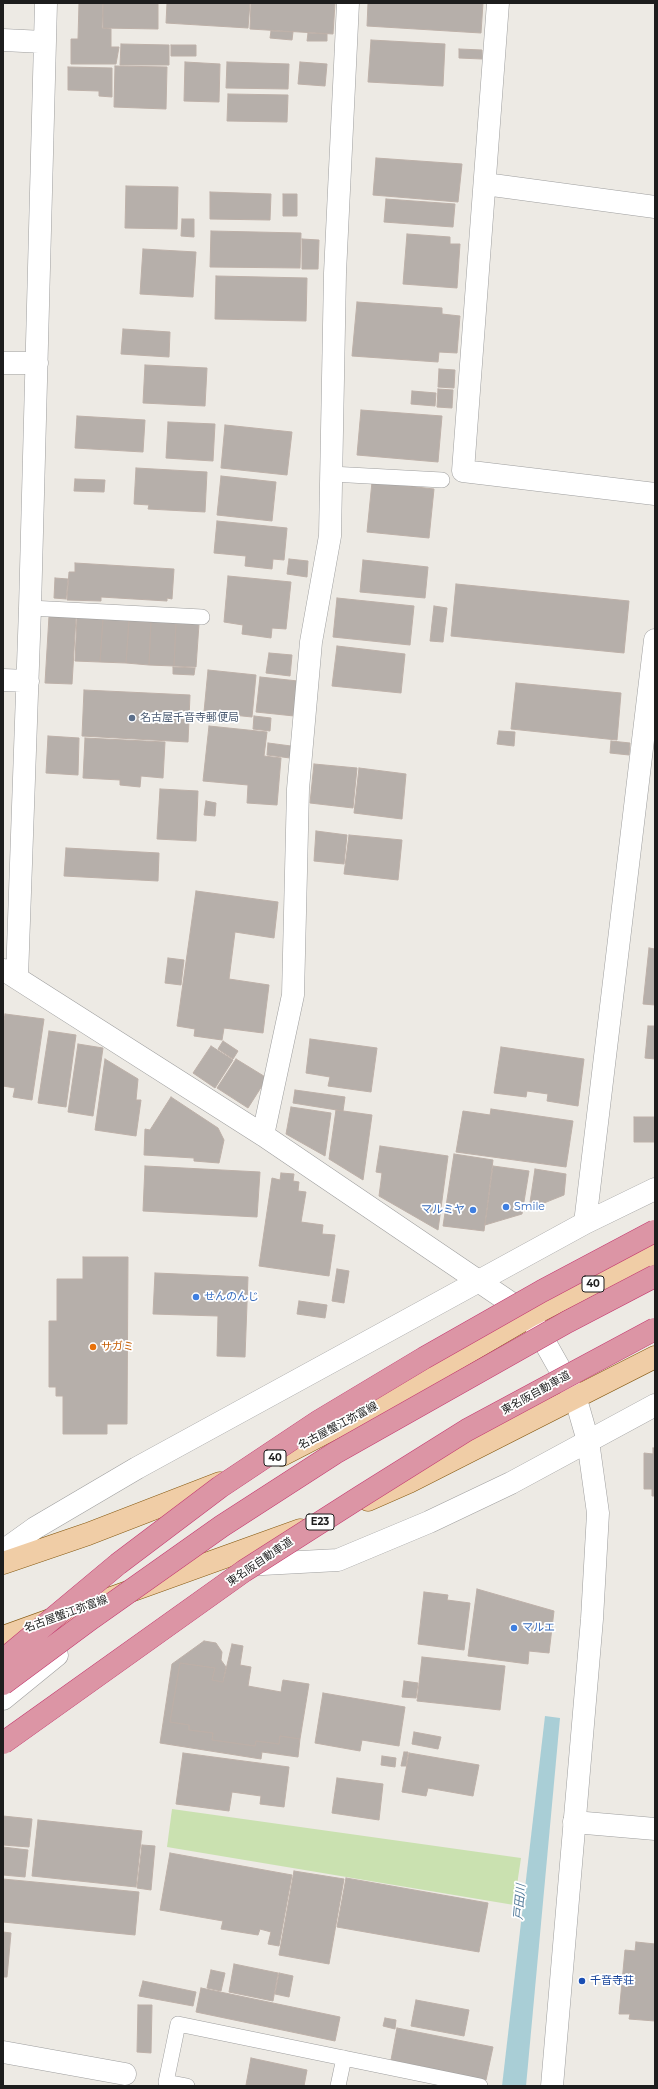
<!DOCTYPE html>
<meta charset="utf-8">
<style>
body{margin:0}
#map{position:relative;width:658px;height:2089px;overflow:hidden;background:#edeae4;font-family:Montserrat,sans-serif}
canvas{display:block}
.frame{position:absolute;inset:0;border:4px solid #1d1d1d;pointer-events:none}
</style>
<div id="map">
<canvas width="658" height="2089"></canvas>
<div class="frame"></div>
</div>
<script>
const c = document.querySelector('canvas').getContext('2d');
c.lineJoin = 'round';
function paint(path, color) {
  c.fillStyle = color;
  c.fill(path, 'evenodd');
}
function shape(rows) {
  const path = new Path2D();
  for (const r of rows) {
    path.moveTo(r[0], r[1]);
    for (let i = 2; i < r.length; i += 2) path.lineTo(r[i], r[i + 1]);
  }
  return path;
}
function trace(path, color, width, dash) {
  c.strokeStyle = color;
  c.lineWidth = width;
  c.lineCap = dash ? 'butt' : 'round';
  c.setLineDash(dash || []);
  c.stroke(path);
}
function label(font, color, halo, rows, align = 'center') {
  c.font = font + ' Montserrat,"Noto Sans JP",sans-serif';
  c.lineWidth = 3.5;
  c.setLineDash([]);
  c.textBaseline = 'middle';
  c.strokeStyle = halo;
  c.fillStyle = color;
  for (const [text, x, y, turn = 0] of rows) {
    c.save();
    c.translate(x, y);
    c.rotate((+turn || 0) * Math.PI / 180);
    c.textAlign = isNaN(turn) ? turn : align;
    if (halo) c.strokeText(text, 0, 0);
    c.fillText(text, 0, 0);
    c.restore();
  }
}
const grass = shape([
 [172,1809,521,1858,514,1905,167,1847]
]);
const water = shape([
 [545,1716,560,1718,526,2086,502,2086]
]);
const building = shape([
 [79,3,103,3,102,28,111,29,111,47,119,47,116,64,71,64,71,39,78,39,79,3],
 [103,3,158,3,158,29,103,28,103,3],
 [167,3,250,3,248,28,166,23,167,3],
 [251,3,335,3,333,34,250,29,251,3],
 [368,3,483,3,481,33,367,26,368,3],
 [271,31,293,32,292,40,270,38,271,31],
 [308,33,327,34,327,41,307,41,308,33],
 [371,40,445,44,443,86,368,82,371,40],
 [121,44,169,45,169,65,120,65,121,44],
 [171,45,196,45,196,56,171,56,171,45],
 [459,49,482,50,482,59,459,58,459,49],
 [185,62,220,64,219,102,184,101,185,62],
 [227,62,289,64,288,89,226,88,227,62],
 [300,62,327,64,325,86,298,84,300,62],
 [115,66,167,67,166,109,114,107,115,66],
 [68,67,112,68,112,97,99,96,99,91,68,90,68,67],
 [228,94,288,95,287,122,227,121,228,94],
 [376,158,462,164,458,202,373,195,376,158],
 [126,186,178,187,177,229,125,228,126,186],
 [210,192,271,194,270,220,210,219,210,192],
 [283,194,297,194,297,216,283,216,283,194],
 [386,199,455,204,453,227,384,222,386,199],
 [182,219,194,219,194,237,181,236,182,219],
 [211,231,301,233,300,268,210,267,211,231],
 [407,234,450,237,450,244,460,244,457,288,403,284,407,234],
 [302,239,319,240,318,269,302,269,302,239],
 [143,249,196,252,193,297,140,294,143,249],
 [216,276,307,278,306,321,215,319,216,276],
 [357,302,442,308,442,314,460,316,457,353,439,352,438,362,352,356,357,302],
 [123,329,170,332,169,357,121,354,123,329],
 [145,365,207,368,205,406,143,403,145,365],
 [439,369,455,370,454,388,438,387,439,369],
 [438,389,453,390,452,408,437,407,438,389],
 [412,391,436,393,435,406,411,404,412,391],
 [361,410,442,416,438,462,357,455,361,410],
 [77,416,145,420,143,452,75,448,77,416],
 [168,422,215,424,213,461,166,458,168,422],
 [225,425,292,432,287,475,221,468,225,425],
 [136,468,207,472,205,512,148,509,149,505,134,504,136,468],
 [221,476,276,482,272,521,217,515,221,476],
 [75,479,105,480,104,492,74,491,75,479],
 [372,482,434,489,429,538,367,532,372,482],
 [217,521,287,528,284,560,273,559,272,569,245,566,246,556,214,553,217,521],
 [289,559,308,561,307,577,287,574,289,559],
 [363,560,428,567,425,598,360,592,363,560],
 [75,563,174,569,172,599,167,598,167,601,101,597,101,601,67,600,69,572,75,572,75,563],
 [228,576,291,582,286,629,272,628,271,638,242,634,243,625,224,622,228,576],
 [55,578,68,579,66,599,54,598,55,578],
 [456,584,629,601,624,653,451,636,456,584],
 [337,598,414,606,410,645,333,637,337,598],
 [434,606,447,608,443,642,430,641,434,606],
 [49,616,76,617,72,684,45,683,49,616],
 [77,617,103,619,100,662,75,661,77,617],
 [103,619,129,620,126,663,100,662,103,619],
 [129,620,151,621,149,665,126,663,129,620],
 [151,621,176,622,174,666,149,665,151,621],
 [176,622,199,624,196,667,174,666,176,622],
 [337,646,405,654,401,693,332,686,337,646],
 [269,653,292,655,290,676,266,673,269,653],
 [173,667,195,668,194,675,173,674,173,667],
 [208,670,256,675,252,717,204,712,208,670],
 [260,677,298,681,294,716,256,712,260,677],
 [516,683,621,693,617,740,511,729,516,683],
 [84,690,190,695,188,742,82,736,84,690],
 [254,716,271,718,270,731,253,729,254,716],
 [209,726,267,732,264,756,281,758,277,805,247,803,248,785,203,781,209,726],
 [499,731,515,732,514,746,497,744,499,731],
 [48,736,79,738,78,775,46,773,48,736],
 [85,738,165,742,163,778,141,776,140,787,120,785,120,780,83,778,85,738],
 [611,741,630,743,629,755,610,753,611,741],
 [268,743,291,746,290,758,267,755,268,743],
 [314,764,357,768,353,808,310,803,314,764],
 [359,768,406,774,402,819,354,813,359,768],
 [160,789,198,791,196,841,157,839,160,789],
 [206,801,216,803,215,816,204,815,206,801],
 [316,831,347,835,344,864,314,861,316,831],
 [349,835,402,840,398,880,344,874,349,835],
 [66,848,159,853,158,881,64,876,66,848],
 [196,891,278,902,274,938,235,932,229,979,269,985,263,1033,224,1028,222,1040,194,1036,195,1029,177,1026,196,891],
 [649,948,655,949,655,1005,643,1004,649,948],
 [168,958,184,960,181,985,165,983,168,958],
 [5,1014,44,1019,32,1100,13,1097,15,1088,3,1086,3,1027,5,1014],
 [648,1026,655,1026,655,1059,645,1058,648,1026],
 [49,1031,76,1035,66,1107,38,1103,49,1031],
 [310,1039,377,1048,371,1092,328,1086,330,1077,306,1073,310,1039],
 [223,1041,238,1051,233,1059,218,1049,223,1041],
 [78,1044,103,1048,93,1116,68,1112,78,1044],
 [211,1046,233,1060,215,1088,193,1073,211,1046],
 [501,1047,584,1059,578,1106,547,1101,548,1094,527,1091,526,1097,494,1093,501,1047],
 [105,1059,138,1079,136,1100,141,1100,136,1136,95,1130,105,1059],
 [236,1059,267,1078,248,1108,217,1088,236,1059],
 [295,1090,345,1097,343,1111,293,1103,295,1090],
 [171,1097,218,1128,224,1140,219,1163,194,1161,194,1158,144,1155,145,1129,150,1130,171,1097],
 [291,1107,331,1113,325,1156,286,1134,291,1107],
 [491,1109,573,1121,566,1167,456,1152,463,1111,490,1115,491,1109],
 [336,1110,372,1115,363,1180,329,1159,336,1110],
 [634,1117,654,1117,654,1142,634,1142,634,1117],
 [380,1146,448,1156,438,1230,379,1196,382,1173,376,1172,380,1146],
 [454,1154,493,1160,484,1231,443,1226,454,1154],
 [145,1166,260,1172,257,1217,143,1211,145,1166],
 [493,1166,529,1171,522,1214,485,1225,493,1166],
 [535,1169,566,1174,564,1195,529,1209,535,1169],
 [281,1173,294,1174,293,1181,299,1182,298,1191,306,1192,301,1222,323,1225,322,1234,335,1235,329,1276,259,1266,272,1178,280,1180,281,1173],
 [83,1257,128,1257,127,1424,107,1424,107,1434,63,1434,63,1396,56,1396,56,1387,49,1387,49,1321,57,1321,57,1279,83,1279,83,1257],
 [337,1269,349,1271,344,1303,332,1301,337,1269],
 [155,1273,248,1277,245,1357,217,1356,218,1316,153,1314,155,1273],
 [299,1301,327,1305,325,1318,297,1314,299,1301],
 [653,1448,655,1448,655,1496,652,1496,652,1489,644,1489,644,1453,653,1454,653,1448],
 [477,1589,554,1611,549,1653,529,1651,528,1664,468,1656,477,1589],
 [424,1592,448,1595,447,1600,470,1603,464,1650,418,1644,424,1592],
 [204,1641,216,1643,222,1652,221,1660,226,1667,223,1682,212,1680,215,1668,180,1663,170,1722,189,1725,189,1730,213,1733,212,1740,255,1746,256,1741,279,1744,280,1736,300,1739,298,1757,262,1752,261,1759,160,1743,172,1664,204,1641],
 [232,1644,243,1646,240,1665,251,1667,248,1686,281,1692,283,1680,309,1684,300,1739,280,1736,279,1744,256,1741,255,1746,212,1740,213,1733,189,1730,189,1725,170,1722,180,1663,215,1668,212,1680,223,1682,232,1644],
 [422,1657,505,1666,500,1710,417,1701,422,1657],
 [404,1681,418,1683,416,1698,402,1697,404,1681],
 [323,1693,405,1707,399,1746,362,1740,360,1751,315,1743,323,1693],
 [414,1732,441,1737,438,1749,412,1744,414,1732],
 [404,1752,408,1752,406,1766,401,1766,404,1752],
 [183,1753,289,1767,284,1807,260,1804,261,1796,232,1792,229,1811,176,1804,183,1753],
 [409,1753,479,1765,473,1796,428,1788,426,1796,402,1792,409,1753],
 [382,1756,396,1758,395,1767,381,1765,382,1756],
 [337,1778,383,1784,379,1820,332,1813,337,1778],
 [3,1816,32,1819,29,1847,3,1845,3,1816],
 [38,1820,142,1831,136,1887,32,1876,38,1820],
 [142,1845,155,1846,151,1890,137,1888,142,1845],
 [3,1847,28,1850,25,1877,3,1875,3,1847],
 [170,1853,292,1875,279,1946,268,1944,271,1932,260,1929,258,1935,221,1929,223,1921,160,1910,170,1853],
 [294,1871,344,1879,329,1964,279,1955,294,1871],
 [346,1878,488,1903,479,1952,337,1927,346,1878],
 [3,1879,139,1892,135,1935,3,1922,3,1879],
 [3,1932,11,1933,7,1977,3,1977,3,1932],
 [636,1942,655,1944,655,2021,629,2019,630,2014,619,2014,625,1950,635,1951,636,1942],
 [234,1964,278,1973,273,2001,229,1992,234,1964],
 [211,1970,225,1973,221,1991,207,1988,211,1970],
 [279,1973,293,1976,289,1997,275,1994,279,1973],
 [143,1981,196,1992,193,2006,139,1996,143,1981],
 [201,1988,340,2017,335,2041,196,2012,201,1988],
 [416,2000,469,2010,464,2036,411,2026,416,2000],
 [138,2005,152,2005,151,2053,137,2052,138,2005],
 [385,2018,396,2020,395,2029,383,2026,385,2018],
 [397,2028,493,2047,486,2080,391,2060,397,2028],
 [251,2058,307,2070,304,2086,246,2085,251,2058]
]);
const service = shape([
 [331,474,442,480],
 [30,608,202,617],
 [187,2086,166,2082,178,2024,480,2086],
 [338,2086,344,2058]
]);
const minor = shape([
 [498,3,463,471,655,494],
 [3,40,44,42],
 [485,184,655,207],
 [3,363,37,363],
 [3,680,28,681],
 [4,970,263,1135,530,1316,574,1394],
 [17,977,30,608,46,3],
 [263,1135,293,995,298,789,311,642,330,536,335,273,348,3],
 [585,1223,655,640],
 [3,1551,35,1528,137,1468,585,1223,655,1189],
 [244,1565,338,1560,429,1522,511,1483,655,1405],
 [3,1699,57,1655],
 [574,1822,655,1829],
 [3,2052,125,2074]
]);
const tertiary = shape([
 [552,2086,592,1619,598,1513,588,1441,575,1396]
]);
const primary = shape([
 [282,1455,373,1408,530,1316,655,1252],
 [368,1500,409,1482,655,1357],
 [3,1563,88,1534,220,1483],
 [3,1637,300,1530]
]);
const motorwayBridge = shape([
 [3,1660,118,1564,220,1487,319,1421,424,1358,542,1291,655,1231],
 [3,1684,92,1618,222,1526,335,1453,567,1322,655,1276],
 [3,1743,244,1571,360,1497,467,1430,655,1329]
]);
const markers = [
 [132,718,4,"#5c6f8a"],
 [506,1207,4,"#3f7fe0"],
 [473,1210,4,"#3f7fe0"],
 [196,1297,4,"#3f7fe0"],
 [93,1347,4,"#e8710a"],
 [514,1628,4,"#3f7fe0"],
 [582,1981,4,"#1a4fb4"]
];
const shields = [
 [593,1284,22],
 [275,1458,22],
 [320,1522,28]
];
const shieldNames = [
 ["40",593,1284],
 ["40",275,1458],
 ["E23",320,1522]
];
const serviceNames = [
 ["名古屋千音寺郵便局",140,718]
];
const shopNames = [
 ["Smile",514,1207],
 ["マルミヤ",465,1210,"right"],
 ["せんのんじ",204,1297],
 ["マルエ",522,1628]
];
const foodNames = [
 ["サガミ",101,1347]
];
const streetNames = [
 ["東名阪自動車道",536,1393,-29],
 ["名古屋蟹江弥富線",338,1426,-28],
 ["東名阪自動車道",260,1562,-34],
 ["名古屋蟹江弥富線",66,1614,-20]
];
const transitNames = [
 ["千音寺荘",590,1981]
];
const waterNames = [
 ["戸田川",520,1902,-85]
];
paint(grass, '#cae1b0');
paint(water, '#a9ced6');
paint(building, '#b6afaa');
trace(building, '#bdb0a8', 1);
trace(service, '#9e9e9e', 16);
trace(minor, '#9e9e9e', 23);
trace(tertiary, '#9e9e9e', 23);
trace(primary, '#855911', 23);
trace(service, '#fff', 15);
trace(minor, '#fff', 22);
trace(tertiary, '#fff', 22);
trace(primary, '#f0cda6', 22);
trace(motorwayBridge, '#c4396f', 23, []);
trace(motorwayBridge, '#dc95a5', 22);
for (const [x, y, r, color] of markers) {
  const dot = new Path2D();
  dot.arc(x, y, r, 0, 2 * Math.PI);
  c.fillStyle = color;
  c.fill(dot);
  trace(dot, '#fff', 1.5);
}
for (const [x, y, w] of shields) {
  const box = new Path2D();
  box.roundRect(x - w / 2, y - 8, w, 16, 3);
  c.fillStyle = '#fff';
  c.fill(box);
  trace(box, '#1d1d1d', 1);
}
label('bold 10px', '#1d1d1d', null, shieldNames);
label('11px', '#4e5e75', '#fff', serviceNames, 'left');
label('11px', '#366cbe', '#fff', shopNames, 'left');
label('11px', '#c56008', '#fff', foodNames, 'left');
label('11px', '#1d1d1d', '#fff', streetNames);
label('11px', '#164399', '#fff', transitNames, 'left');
label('italic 12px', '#527a9a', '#fff', waterNames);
</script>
